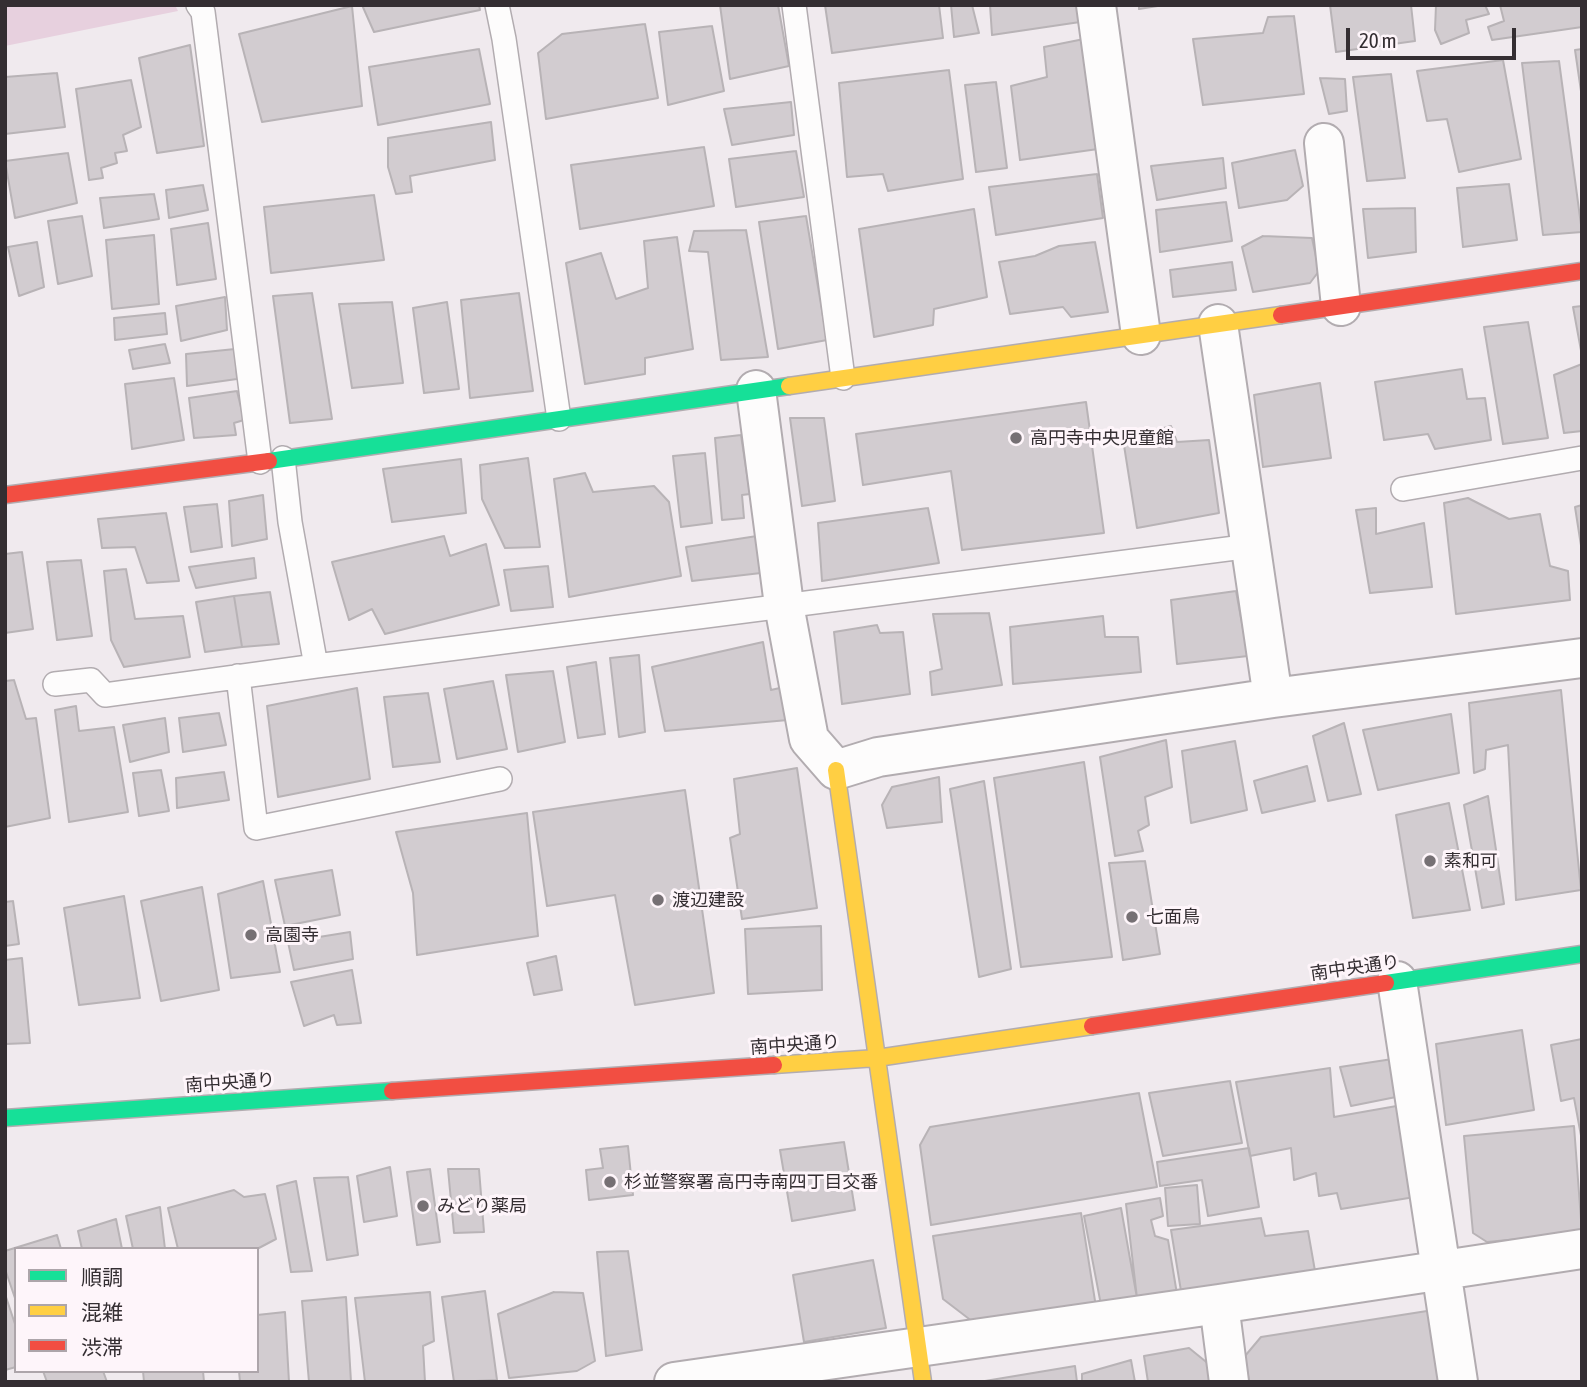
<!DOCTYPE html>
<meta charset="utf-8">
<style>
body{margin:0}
#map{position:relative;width:1587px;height:1387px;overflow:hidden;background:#f0eaee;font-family:"Asap Condensed","Noto Sans JP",sans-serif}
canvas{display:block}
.frame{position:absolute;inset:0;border:7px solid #342e32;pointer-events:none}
.legend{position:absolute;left:14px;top:1247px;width:245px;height:126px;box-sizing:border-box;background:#fef5fa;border:2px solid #ada5aa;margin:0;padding:9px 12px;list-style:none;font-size:21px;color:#342e32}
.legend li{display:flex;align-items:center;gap:14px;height:35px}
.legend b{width:35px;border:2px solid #ada5aa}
.scale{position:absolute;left:1346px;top:28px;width:170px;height:32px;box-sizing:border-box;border:4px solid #342e32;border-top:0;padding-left:9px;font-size:21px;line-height:24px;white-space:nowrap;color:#342e32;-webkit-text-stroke:5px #fef5fa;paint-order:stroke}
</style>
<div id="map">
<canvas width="1587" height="1387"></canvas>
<div class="frame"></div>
<ul class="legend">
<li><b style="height:9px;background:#16e098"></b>順調</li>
<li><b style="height:9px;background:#ffcf43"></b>混雑</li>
<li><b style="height:9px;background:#f24e42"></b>渋滞</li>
</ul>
<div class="scale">20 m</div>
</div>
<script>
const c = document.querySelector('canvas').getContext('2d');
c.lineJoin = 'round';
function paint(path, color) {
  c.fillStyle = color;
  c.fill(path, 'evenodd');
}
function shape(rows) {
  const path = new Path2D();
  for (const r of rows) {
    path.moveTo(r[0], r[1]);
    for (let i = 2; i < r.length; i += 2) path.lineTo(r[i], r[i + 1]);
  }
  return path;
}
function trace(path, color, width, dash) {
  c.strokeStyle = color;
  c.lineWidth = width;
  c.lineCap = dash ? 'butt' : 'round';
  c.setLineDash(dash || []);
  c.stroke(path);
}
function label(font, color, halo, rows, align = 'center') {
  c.font = font + ' "Asap Condensed","Noto Sans JP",sans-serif';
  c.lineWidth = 6;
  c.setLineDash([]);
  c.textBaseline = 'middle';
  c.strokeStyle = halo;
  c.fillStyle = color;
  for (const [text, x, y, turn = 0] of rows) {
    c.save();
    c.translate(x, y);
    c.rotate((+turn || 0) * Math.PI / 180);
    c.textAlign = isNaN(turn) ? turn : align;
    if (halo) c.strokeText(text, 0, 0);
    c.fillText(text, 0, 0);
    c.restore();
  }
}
const green = shape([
 [5,5,175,5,178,11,5,46]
]);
const building = shape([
 [362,5,479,5,480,10,374,32,362,5],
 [720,5,778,5,789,66,730,79,720,5],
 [825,5,939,5,943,38,832,53,825,5],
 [951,5,972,5,979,33,954,37,951,5],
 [990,5,1079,5,1080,22,992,35,990,5],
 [1139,5,1164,5,1139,9,1139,5],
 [1330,5,1411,5,1415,41,1336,52,1330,5],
 [1436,5,1485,5,1489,14,1466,20,1469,33,1441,44,1435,30,1436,5],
 [1500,5,1581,5,1582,27,1492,40,1488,27,1504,21,1500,5],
 [352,6,362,106,262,122,239,34,352,6],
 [1294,16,1304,94,1203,105,1193,39,1263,33,1268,17,1294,16],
 [645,24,658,98,546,119,538,53,562,34,645,24],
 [712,26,724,91,668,105,659,32,712,26],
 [1084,39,1098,149,1020,160,1011,86,1047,77,1044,47,1084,39],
 [190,45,204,146,157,153,139,58,190,45],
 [479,49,490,104,378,125,369,67,479,49],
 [1582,49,1582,98,1575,50,1582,49],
 [1503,60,1521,159,1459,172,1447,119,1427,121,1417,71,1503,60],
 [1559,61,1582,232,1543,235,1522,63,1559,61],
 [949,70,963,179,888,191,883,174,847,177,839,83,949,70],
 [57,73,65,127,5,134,5,77,57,73],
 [1391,74,1405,178,1367,181,1353,77,1391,74],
 [1320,78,1345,79,1347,111,1329,114,1320,78],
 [131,80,141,127,123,135,127,151,115,153,117,163,101,168,103,178,89,180,76,89,131,80],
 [996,82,1007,168,976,172,965,85,996,82],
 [791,102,794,135,732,145,724,109,791,102],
 [491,122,495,160,410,176,412,192,396,194,388,167,388,138,491,122],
 [704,147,714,206,580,229,571,165,704,147],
 [1295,150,1303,186,1287,200,1239,208,1232,163,1295,150],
 [796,151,804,197,736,207,729,159,796,151],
 [68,153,77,203,15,218,5,161,68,153],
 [1223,158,1226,188,1157,200,1151,166,1223,158],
 [1097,174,1103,218,996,235,989,187,1097,174],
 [1509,184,1517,240,1463,247,1457,188,1509,184],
 [203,185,208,210,169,218,166,190,203,185],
 [154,194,159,219,104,228,100,198,154,194],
 [374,195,384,260,271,273,264,207,374,195],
 [1226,202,1232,241,1160,252,1156,210,1226,202],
 [1415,208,1416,252,1368,258,1363,209,1415,208],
 [974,209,987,297,934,309,933,325,874,337,859,229,974,209],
 [82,216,92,276,58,284,48,221,82,216],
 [806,216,827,340,778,349,759,222,806,216],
 [208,223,216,279,177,285,171,229,208,223],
 [746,230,768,357,721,360,708,252,689,251,694,231,746,230],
 [154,235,159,304,112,309,106,240,154,235],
 [1263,236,1312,238,1319,271,1310,283,1253,292,1242,247,1263,236],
 [677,237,693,349,645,358,645,374,585,384,566,263,601,253,616,299,648,288,644,241,677,237],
 [37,242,44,287,19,296,8,247,37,242],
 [1095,242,1108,312,1071,317,1063,307,1010,314,999,262,1035,256,1059,246,1095,242],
 [1232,262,1236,290,1173,297,1170,270,1232,262],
 [312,293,332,419,290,423,273,296,312,293],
 [519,293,533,391,470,398,461,300,519,293],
 [225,297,227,330,181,341,176,306,225,297],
 [392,302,403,383,352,388,339,304,392,302],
 [447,302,459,389,424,393,413,308,447,302],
 [1582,306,1582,356,1573,307,1582,306],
 [165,313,167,334,115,340,114,318,165,313],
 [1528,322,1548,438,1503,444,1484,327,1528,322],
 [165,344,170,363,133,369,129,350,165,344],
 [235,349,237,379,187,386,186,354,235,349],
 [1582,364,1582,431,1564,433,1554,375,1582,364],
 [1462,369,1467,399,1485,398,1491,440,1435,449,1428,434,1384,440,1375,382,1462,369],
 [174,378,184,440,132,449,125,384,174,378],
 [1320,383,1331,458,1263,467,1254,395,1320,383],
 [237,391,244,420,234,423,236,435,194,438,189,398,237,391],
 [1086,402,1104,533,962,550,951,471,863,485,856,434,1086,402],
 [790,418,824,418,835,501,802,506,790,418],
 [1171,426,1177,442,1209,440,1219,513,1137,528,1123,439,1171,426],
 [741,435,750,494,742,495,744,518,722,520,715,438,741,435],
 [705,453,712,523,681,527,673,456,705,453],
 [528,458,540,547,505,548,482,499,480,465,528,458],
 [461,459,466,513,392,522,383,469,461,459],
 [585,473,593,492,654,486,669,502,681,576,569,597,554,479,585,473],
 [263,495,267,539,232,546,229,501,263,495],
 [1468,498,1509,519,1540,514,1550,566,1568,571,1570,600,1456,614,1444,503,1468,498],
 [217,504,222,547,191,552,184,507,217,504],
 [1582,505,1582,552,1575,507,1582,505],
 [928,508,939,563,822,581,818,523,928,508],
 [1376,508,1376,534,1424,523,1432,587,1370,593,1356,510,1376,508],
 [166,513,179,581,147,583,135,547,102,548,98,519,166,513],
 [444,536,450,556,486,544,499,605,385,634,372,609,349,620,332,562,444,536],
 [757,536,761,573,692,581,686,547,757,536],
 [22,552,33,629,5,633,5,554,22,552],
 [254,558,256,578,196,588,189,567,254,558],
 [81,560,92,636,57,640,47,562,81,560],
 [548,566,553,607,511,611,504,570,548,566],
 [126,569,135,619,183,616,190,657,124,667,111,640,104,571,126,569],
 [1236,591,1248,656,1177,664,1171,600,1236,591],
 [270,592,279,644,242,647,234,596,270,592],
 [234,596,242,647,205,652,196,602,234,596],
 [989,613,1002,685,932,695,930,672,942,669,933,614,989,613],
 [1103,616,1105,637,1138,637,1141,672,1013,684,1010,627,1103,616],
 [877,625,880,633,903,632,910,694,842,704,834,632,877,625],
 [763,642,771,690,784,687,788,720,665,731,652,667,763,642],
 [639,655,645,732,619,737,610,658,639,655],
 [596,662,605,734,578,738,567,667,596,662],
 [553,671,565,742,518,752,506,675,553,671],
 [14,680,26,719,36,718,50,818,5,827,5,681,14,680],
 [493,681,507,749,457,759,444,689,493,681],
 [357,688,370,779,278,797,267,706,357,688],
 [1561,690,1581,890,1516,900,1508,745,1486,750,1485,769,1474,773,1469,703,1561,690],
 [428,693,440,762,393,767,384,697,428,693],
 [76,706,79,731,114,727,128,812,69,822,55,710,76,706],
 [219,713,226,745,183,752,179,718,219,713],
 [1451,714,1459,773,1378,790,1363,730,1451,714],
 [165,718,169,752,130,762,123,725,165,718],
 [1344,723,1361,794,1328,801,1313,736,1344,723],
 [1166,740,1172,787,1145,797,1149,825,1138,831,1143,851,1115,856,1100,757,1166,740],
 [1235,741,1247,810,1191,823,1182,751,1235,741],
 [1084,762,1112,957,1021,967,994,778,1084,762],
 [1307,766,1315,801,1262,813,1254,781,1307,766],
 [797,768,817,908,742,919,730,838,740,834,734,779,797,768],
 [161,770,169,811,139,816,133,773,161,770],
 [224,772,229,800,177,808,176,778,224,772],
 [939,777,942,822,887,828,882,805,892,787,939,777],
 [984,781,1011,969,979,977,950,789,984,781],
 [685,790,714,993,635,1005,615,895,547,906,533,812,685,790],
 [1488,796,1504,904,1482,908,1464,805,1488,796],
 [1449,803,1470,910,1413,918,1396,815,1449,803],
 [527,813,538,936,417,955,413,893,396,832,527,813],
 [1145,861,1160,954,1123,960,1109,863,1145,861],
 [332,870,340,915,285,926,275,880,332,870],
 [263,881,280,972,231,978,218,894,263,881],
 [202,887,219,990,161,1001,141,901,202,887],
 [124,896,140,998,79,1005,64,908,124,896],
 [13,901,19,944,5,946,5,902,13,901],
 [821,926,822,990,748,994,745,929,821,926],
 [350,932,353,959,294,970,288,942,350,932],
 [556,956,562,990,534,995,527,963,556,956],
 [22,958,30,1043,5,1044,5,960,22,958],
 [352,970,361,1023,337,1025,334,1015,304,1026,291,982,352,970],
 [1522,1030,1534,1110,1446,1125,1436,1044,1522,1030],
 [1582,1039,1582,1141,1574,1098,1561,1101,1551,1045,1582,1039],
 [1399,1058,1406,1095,1351,1106,1340,1067,1399,1058],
 [1330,1068,1334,1117,1408,1104,1421,1196,1341,1209,1337,1193,1319,1196,1316,1173,1294,1180,1291,1148,1250,1156,1236,1082,1330,1068],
 [1230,1081,1242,1143,1163,1156,1149,1093,1230,1081],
 [1139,1093,1157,1187,931,1225,920,1145,930,1127,1139,1093],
 [1574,1126,1582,1233,1487,1242,1473,1233,1464,1136,1574,1126],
 [844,1142,855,1210,792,1221,780,1150,844,1142],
 [628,1146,633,1195,589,1200,586,1170,603,1168,600,1149,628,1146],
 [1249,1148,1259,1207,1208,1216,1202,1180,1160,1186,1157,1162,1249,1148],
 [390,1167,397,1216,364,1222,357,1176,390,1167],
 [430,1169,440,1242,417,1245,407,1172,430,1169],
 [448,1169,479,1169,484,1232,454,1233,448,1169],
 [348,1177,358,1255,327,1260,314,1178,348,1177],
 [296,1181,312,1271,291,1272,277,1186,296,1181],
 [1197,1185,1200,1224,1168,1226,1165,1188,1197,1185],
 [234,1190,244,1197,265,1194,276,1239,257,1249,178,1249,168,1208,234,1190],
 [1160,1198,1163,1216,1151,1220,1155,1236,1168,1240,1177,1294,1137,1298,1126,1204,1160,1198],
 [160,1207,165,1249,133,1249,126,1216,160,1207],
 [1121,1208,1137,1298,1101,1305,1084,1216,1121,1208],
 [1081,1213,1096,1307,977,1325,943,1299,933,1236,1081,1213],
 [1261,1218,1265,1236,1308,1231,1315,1271,1181,1291,1171,1230,1261,1218],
 [116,1219,122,1249,82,1249,78,1231,116,1219],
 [57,1235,61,1249,16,1249,16,1301,5,1269,5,1251,57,1235],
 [628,1251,642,1350,606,1356,597,1252,628,1251],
 [873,1260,886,1328,804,1342,793,1275,873,1260],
 [485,1291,497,1380,454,1382,442,1297,485,1291],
 [430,1292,434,1341,423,1346,425,1382,365,1382,355,1298,430,1292],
 [554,1292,583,1293,595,1361,577,1371,509,1378,498,1314,554,1292],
 [5,1294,16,1327,16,1367,5,1370,5,1294],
 [346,1297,351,1382,309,1382,302,1301,346,1297],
 [1427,1311,1446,1326,1453,1382,1249,1382,1245,1356,1261,1337,1427,1311],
 [285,1312,289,1382,240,1382,239,1371,257,1371,257,1315,285,1312],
 [1189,1348,1210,1365,1213,1382,1148,1382,1144,1356,1189,1348],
 [1131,1360,1135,1382,1082,1382,1082,1374,1131,1360],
 [1075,1366,1077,1382,984,1382,985,1381,1075,1366],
 [43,1371,103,1371,107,1382,47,1382,43,1371],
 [143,1371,203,1371,204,1382,144,1382,143,1371]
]);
const lane = shape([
 [198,5,203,12,260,462],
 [497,5,504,39,559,419],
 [794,5,843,378],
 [283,458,290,522,316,666,1251,546],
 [1403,489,1582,458],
 [238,676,256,828,500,779],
 [55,684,91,680,105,695,316,666]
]);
const street = shape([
 [1096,5,1141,335],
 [1324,143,1341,306],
 [1218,324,1273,698],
 [756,390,784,605,809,739,836,770,878,757,1273,698,1582,658],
 [1397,981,1458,1382],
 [1219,1304,1229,1382],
 [674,1382,1219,1304,1582,1249]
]);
const fast = shape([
 [269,461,789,386],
 [1386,983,1582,954],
 [5,1118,392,1091]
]);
const slow = shape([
 [789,386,1281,315],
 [836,770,923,1382],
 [774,1065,877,1058,1092,1026]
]);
const jam = shape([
 [1281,315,1582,271],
 [5,495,269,461],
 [1092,1026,1386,983],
 [392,1091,774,1065]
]);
const markers = [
 [1016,438,7,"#767074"],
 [1430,861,7,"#767074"],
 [658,900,7,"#767074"],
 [1132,917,7,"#767074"],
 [251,935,7,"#767074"],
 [610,1182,7,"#767074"],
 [423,1206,7,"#767074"]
];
const poiNames = [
 ["高円寺中央児童館",1030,438],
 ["素和可",1444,861],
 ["渡辺建設",672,900],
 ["七面鳥",1146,917],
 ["高園寺",265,935],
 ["杉並警察署 高円寺南四丁目交番",624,1182],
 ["みどり薬局",437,1206]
];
const streetNames = [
 ["南中央通り",1355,968,-8],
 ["南中央通り",795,1045,-4],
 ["南中央通り",230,1083,-4]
];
paint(green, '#e7d0de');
paint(building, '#d2ccd0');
trace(building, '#b8b3b6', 2);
trace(lane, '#b2acb0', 26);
trace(street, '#b2acb0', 42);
trace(fast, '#b2acb0', 19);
trace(slow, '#b2acb0', 19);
trace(jam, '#b2acb0', 19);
trace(lane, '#fdfcfc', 23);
trace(street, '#fdfcfc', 38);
trace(fast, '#16e098', 16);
trace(slow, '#ffcf43', 16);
trace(jam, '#f24e42', 16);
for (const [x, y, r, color] of markers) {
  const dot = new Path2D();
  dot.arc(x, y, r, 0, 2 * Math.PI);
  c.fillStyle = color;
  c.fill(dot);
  trace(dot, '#fef5fa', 2.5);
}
label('18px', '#342e32', '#fef5fa', poiNames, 'left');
label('18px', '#342e32', '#fef5fa', streetNames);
</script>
